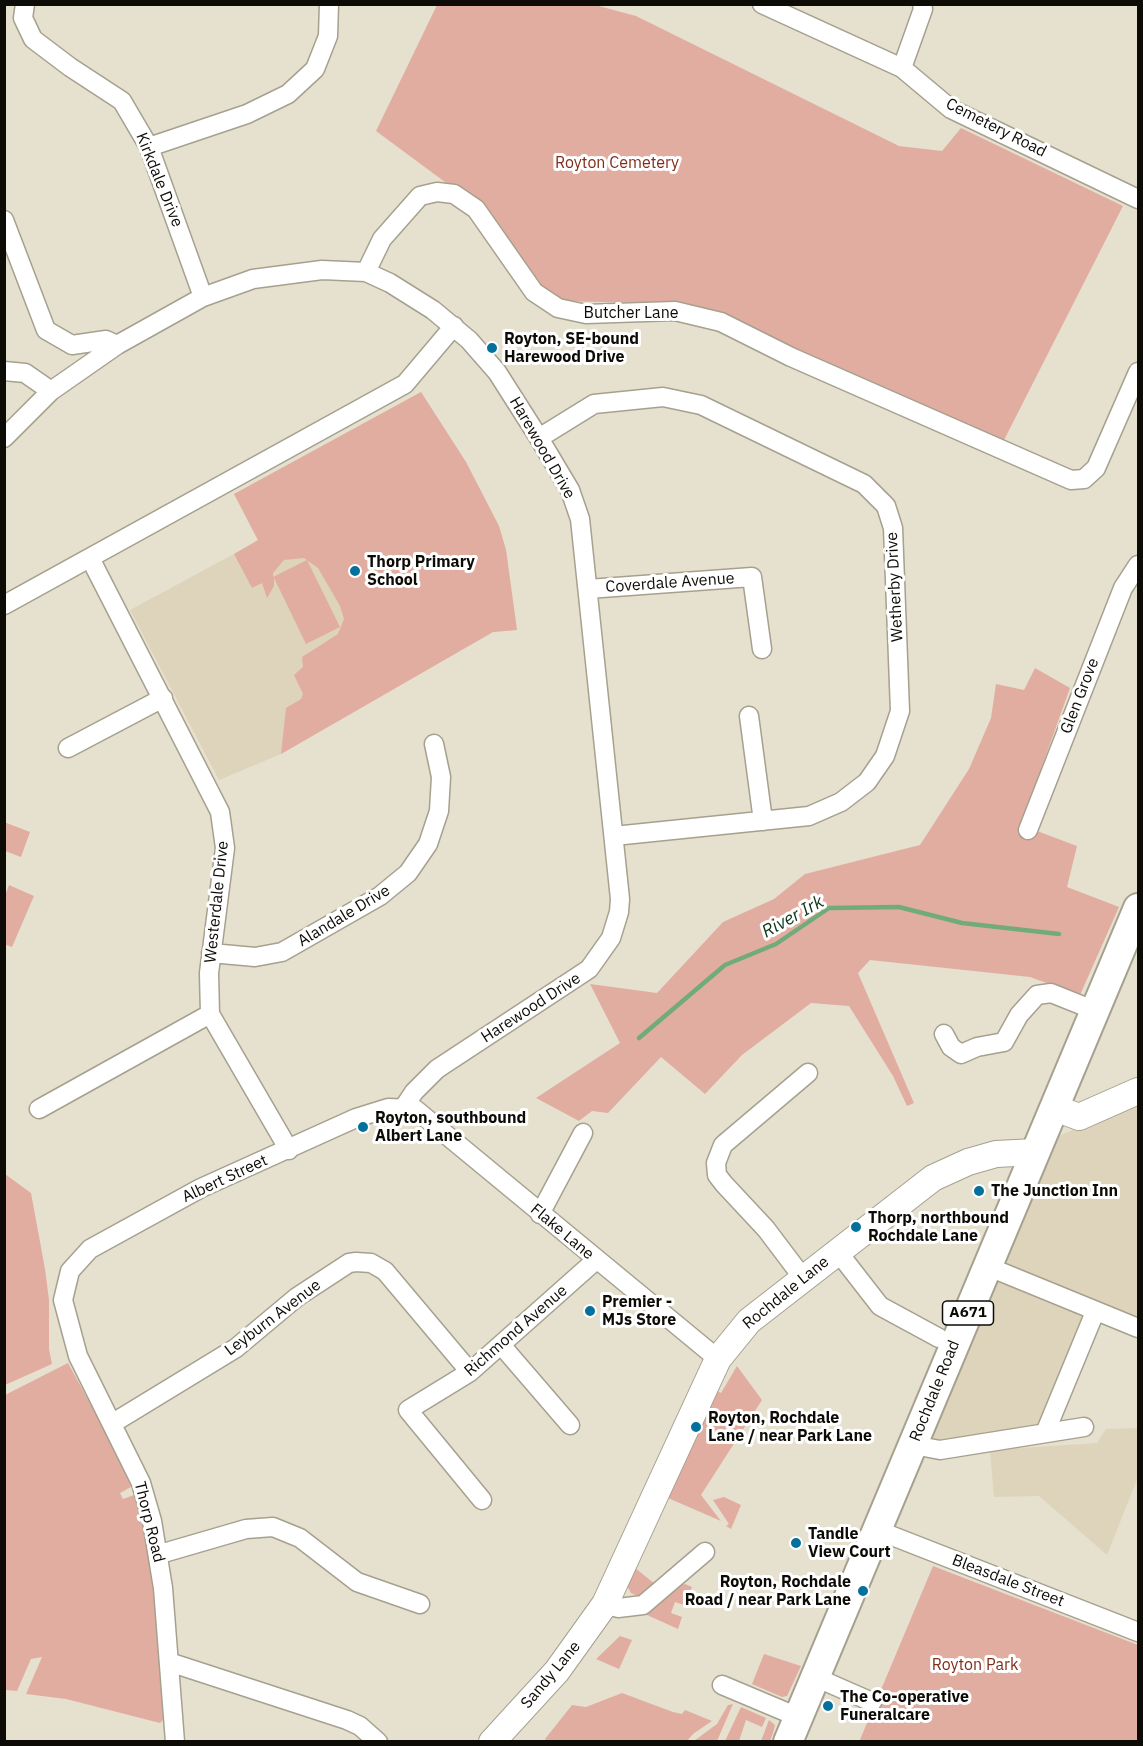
<!DOCTYPE html>
<style>
body{margin:0}
#map{position:relative;width:1143px;height:1746px;overflow:hidden;background:#e6e0ce;font-family:"IBM Plex Sans",sans-serif}
canvas{display:block}
.frame{position:absolute;inset:0;border:6px solid #0d0b06;pointer-events:none}
</style>
<div id="map">
<canvas width="1143" height="1746"></canvas>
<div class="frame"></div>
</div>
<script>
const c = document.querySelector('canvas').getContext('2d');
c.lineJoin = 'round';
function paint(path, color) {
  c.fillStyle = color;
  c.fill(path, 'evenodd');
}
function shape(rows) {
  const path = new Path2D();
  for (const r of rows) {
    path.moveTo(r[0], r[1]);
    for (let i = 2; i < r.length; i += 2) path.lineTo(r[i], r[i + 1]);
  }
  return path;
}
function trace(path, color, width, dash) {
  c.strokeStyle = color;
  c.lineWidth = width;
  c.lineCap = dash ? 'butt' : 'round';
  c.setLineDash(dash || []);
  c.stroke(path);
}
function label(font, color, halo, rows, align = 'center') {
  c.font = font + ' "IBM Plex Sans",sans-serif';
  c.lineWidth = 6;
  c.setLineDash([]);
  c.textBaseline = 'middle';
  c.strokeStyle = halo;
  c.fillStyle = color;
  for (const [text, x, y, turn = 0] of rows) {
    c.save();
    c.translate(x, y);
    c.rotate((+turn || 0) * Math.PI / 180);
    c.textAlign = isNaN(turn) ? turn : align;
    if (halo) c.strokeText(text, 0, 0);
    c.fillText(text, 0, 0);
    c.restore();
  }
}
const built = shape([
 [421,392,466,462,499,526,506,550,517,630,493,632,281,754,219,780,130,610,258,541,234,494],
 [1138,1102,1138,1322,1089,1305,1039,1429,940,1441,929,1435,1052,1139],
 [1138,1428,1138,1477,1107,1555,1039,1496,994,1497,990,1450,1097,1443,1106,1429]
]);
const green = shape([
 [437,5,595,5,636,16,899,146,942,151,961,128,1123,206,1001,446,906,403,649,303,557,301,535,288,449,185,376,131],
 [421,392,466,462,499,526,506,550,517,630,493,632,281,754,286,708,301,699,303,694,294,675,303,667,302,657,338,634,344,619,340,606,318,568,304,558,284,560,273,573,273,577,307,560,340,627,306,644,274,578,274,586,267,598,262,583,252,588,234,554,258,540,234,494],
 [1035,668,1070,688,1021,825,1077,846,1067,887,1119,907,1080,995,1030,977,870,960,858,973,914,1103,907,1106,893,1076,849,1006,811,1003,742,1055,705,1094,661,1057,608,1113,592,1111,579,1121,536,1098,620,1043,590,984,657,993,723,922,774,899,805,874,920,845,969,769,991,718,996,684,1024,690],
 [4,822,30,832,21,857,5,851],
 [9,885,34,896,12,947,4,944,5,896],
 [5,1174,31,1193,45,1269,49,1300,49,1349,52,1364,5,1385],
 [68,1363,109,1438,131,1487,120,1493,123,1499,134,1495,149,1546,168,1715,160,1723,66,1699,26,1694,42,1657,31,1659,17,1691,5,1690,5,1395],
 [737,1366,762,1400,701,1495,721,1521,668,1498,717,1391,721,1393],
 [724,1497,741,1505,731,1529,726,1526,729,1524,713,1500],
 [933,1566,1138,1645,1138,1741,859,1742],
 [635,1568,655,1584,638,1596,631,1593,626,1584],
 [685,1584,692,1587,684,1605,675,1602,671,1613,682,1617,678,1629,647,1615,646,1611,679,1585],
 [620,1636,632,1640,619,1669,596,1659],
 [764,1654,801,1666,787,1696,782,1697,752,1684],
 [622,1693,673,1712,682,1714,685,1710,712,1721,693,1734,687,1741,548,1742,545,1739,572,1705,586,1707],
 [733,1704,717,1741,694,1741,717,1724,728,1705],
 [741,1707,766,1718,762,1727,746,1720,739,1741,725,1741],
 [769,1720,775,1725,773,1733,770,1741,761,1741]
]);
const stream = shape([
 [639,1038,725,965,776,944,829,908,899,907,962,923,1059,934]
]);
const street = shape([
 [25,4,23,18,33,39,70,67,122,101,149,147,203,297],
 [762,4,902,68,951,109,1138,199],
 [902,68,923,9,922,4],
 [149,147,247,114,288,94,315,69,328,36,329,4],
 [4,220,46,330,72,345,106,340,117,345],
 [366,272,382,239,420,196,437,192,454,194,476,209,534,292,558,308,586,314,675,311,721,322,791,357,1071,480,1084,479,1096,468,1138,372],
 [4,371,25,373,51,391],
 [4,438,51,391,117,345,203,297,253,279,322,270,366,272,390,283,433,310,469,340,497,372,539,438,570,490,580,519,620,899,619,912,611,938,589,969,437,1069,414,1092,404,1107],
 [539,438,594,404,663,397,701,405,864,484,886,506,893,528,900,711,885,756,867,782,841,802,809,816,614,836],
 [90,558,220,812,225,848,209,973,210,1014,289,1150],
 [588,589,752,577,762,649],
 [4,605,405,384,454,326],
 [749,716,763,821],
 [68,748,163,698],
 [1028,830,1123,588,1138,565],
 [211,953,255,957,282,952,380,896,408,873,428,844,439,811,441,777,434,744],
 [944,1034,951,1047,961,1054,977,1047,1004,1042,1019,1015,1037,995,1051,993,1096,1011],
 [39,1109,210,1014],
 [540,1214,583,1133],
 [838,1252,880,1306,939,1338],
 [989,1267,1138,1328],
 [803,1278,766,1229,724,1184,717,1175,716,1163,723,1145,808,1073],
 [502,1346,570,1425],
 [113,1423,236,1348,297,1297,349,1263,356,1262,371,1263,385,1271,470,1372],
 [1045,1433,1095,1312],
 [913,1445,940,1450,1084,1427],
 [482,1500,408,1410,470,1372,596,1260],
 [877,1530,1138,1632],
 [160,1554,246,1529,273,1527,300,1538,357,1582,420,1604],
 [605,1604,618,1608,643,1605,705,1552],
 [169,1662,347,1720,360,1726,378,1742],
 [815,1677,872,1702],
 [722,1685,798,1717],
 [175,1742,163,1588,152,1521,141,1483,78,1356,63,1300,70,1271,90,1249,201,1188,356,1118,388,1108,415,1109,718,1359]
]);
const secondary = shape([
 [1055,1108,1079,1117,1138,1091],
 [492,1742,557,1671,605,1604,718,1359,749,1321,933,1178,968,1162,996,1154,1035,1152]
]);
const primary = shape([
 [788,1742,1138,908]
]);
const markers = [
 [492,348,6,"#04719d"],
 [355,571,6,"#04719d"],
 [363,1127,6,"#04719d"],
 [979,1191,6,"#04719d"],
 [856,1227,6,"#04719d"],
 [590,1311,6,"#04719d"],
 [696,1427,6,"#04719d"],
 [796,1543,6,"#04719d"],
 [863,1591,6,"#04719d"],
 [828,1706,6,"#04719d"]
];
const shields = [
 [968,1313,51]
];
const shieldNames = [
 ["A671",968,1313]
];
const streetNames = [
 ["Cemetery Road",996,128,27],
 ["Kirkdale Drive",159,180,68],
 ["Butcher Lane",631,313],
 ["Harewood Drive",542,448,60],
 ["Coverdale Avenue",670,583,-4],
 ["Wetherby Drive",895,587,-93],
 ["Glen Grove",1080,696,-69],
 ["Westerdale Drive",217,902,-84],
 ["Alandale Drive",344,916,-31],
 ["Harewood Drive",531,1008,-33],
 ["Albert Street",225,1179,-25],
 ["Flake Lane",562,1232,40],
 ["Rochdale Lane",786,1293,-39],
 ["Leyburn Avenue",273,1318,-37],
 ["Richmond Avenue",516,1331,-41],
 ["Rochdale Road",935,1391,-68],
 ["Thorp Road",149,1522,76],
 ["Bleasdale Street",1008,1581,21],
 ["Sandy Lane",551,1675,-50]
];
const parkNames = [
 ["Royton Cemetery",617,163],
 ["Royton Park",975,1665]
];
const poiNames = [
 ["Royton, SE-bound",504,339],
 ["Harewood Drive",504,357],
 ["Thorp Primary",367,562],
 ["School",367,580],
 ["Royton, southbound",375,1118],
 ["Albert Lane",375,1136],
 ["The Junction Inn",991,1191],
 ["Thorp, northbound",868,1218],
 ["Rochdale Lane",868,1236],
 ["Premier -",602,1302],
 ["MJs Store",602,1320],
 ["Royton, Rochdale",708,1418],
 ["Lane / near Park Lane",708,1436],
 ["Tandle",808,1534],
 ["View Court",808,1552],
 ["Royton, Rochdale",851,1582,"right"],
 ["Road / near Park Lane",851,1600,"right"],
 ["The Co-operative",840,1697],
 ["Funeralcare",840,1715]
];
const waterNames = [
 ["River Irk",793,917,-29]
];
paint(built, '#ddd4bb');
paint(green, '#e2ada1');
trace(stream, '#72ab7b', 4.5);
trace(street, '#a6a08f', 21);
trace(secondary, '#a6a08f', 28);
trace(primary, '#a6a08f', 32);
trace(street, '#fff', 18);
trace(secondary, '#fff', 26);
trace(primary, '#fff', 28);
for (const [x, y, r, color] of markers) {
  const dot = new Path2D();
  dot.arc(x, y, r, 0, 2 * Math.PI);
  c.fillStyle = color;
  c.fill(dot);
  trace(dot, '#fff', 2);
}
for (const [x, y, w] of shields) {
  const box = new Path2D();
  box.roundRect(x - w / 2, y - 12, w, 24, 4.5);
  c.fillStyle = '#fff';
  c.fill(box);
  trace(box, '#0d0b06', 1.5);
}
label('bold 15px', '#0d0b06', null, shieldNames);
label('16px', '#0d0b06', '#fff', streetNames);
label('16px', '#822d1b', '#fff', parkNames);
label('bold 16px', '#0d0b06', '#fff', poiNames, 'left');
label('italic 18px', '#0b3616', '#fff', waterNames);
</script>
